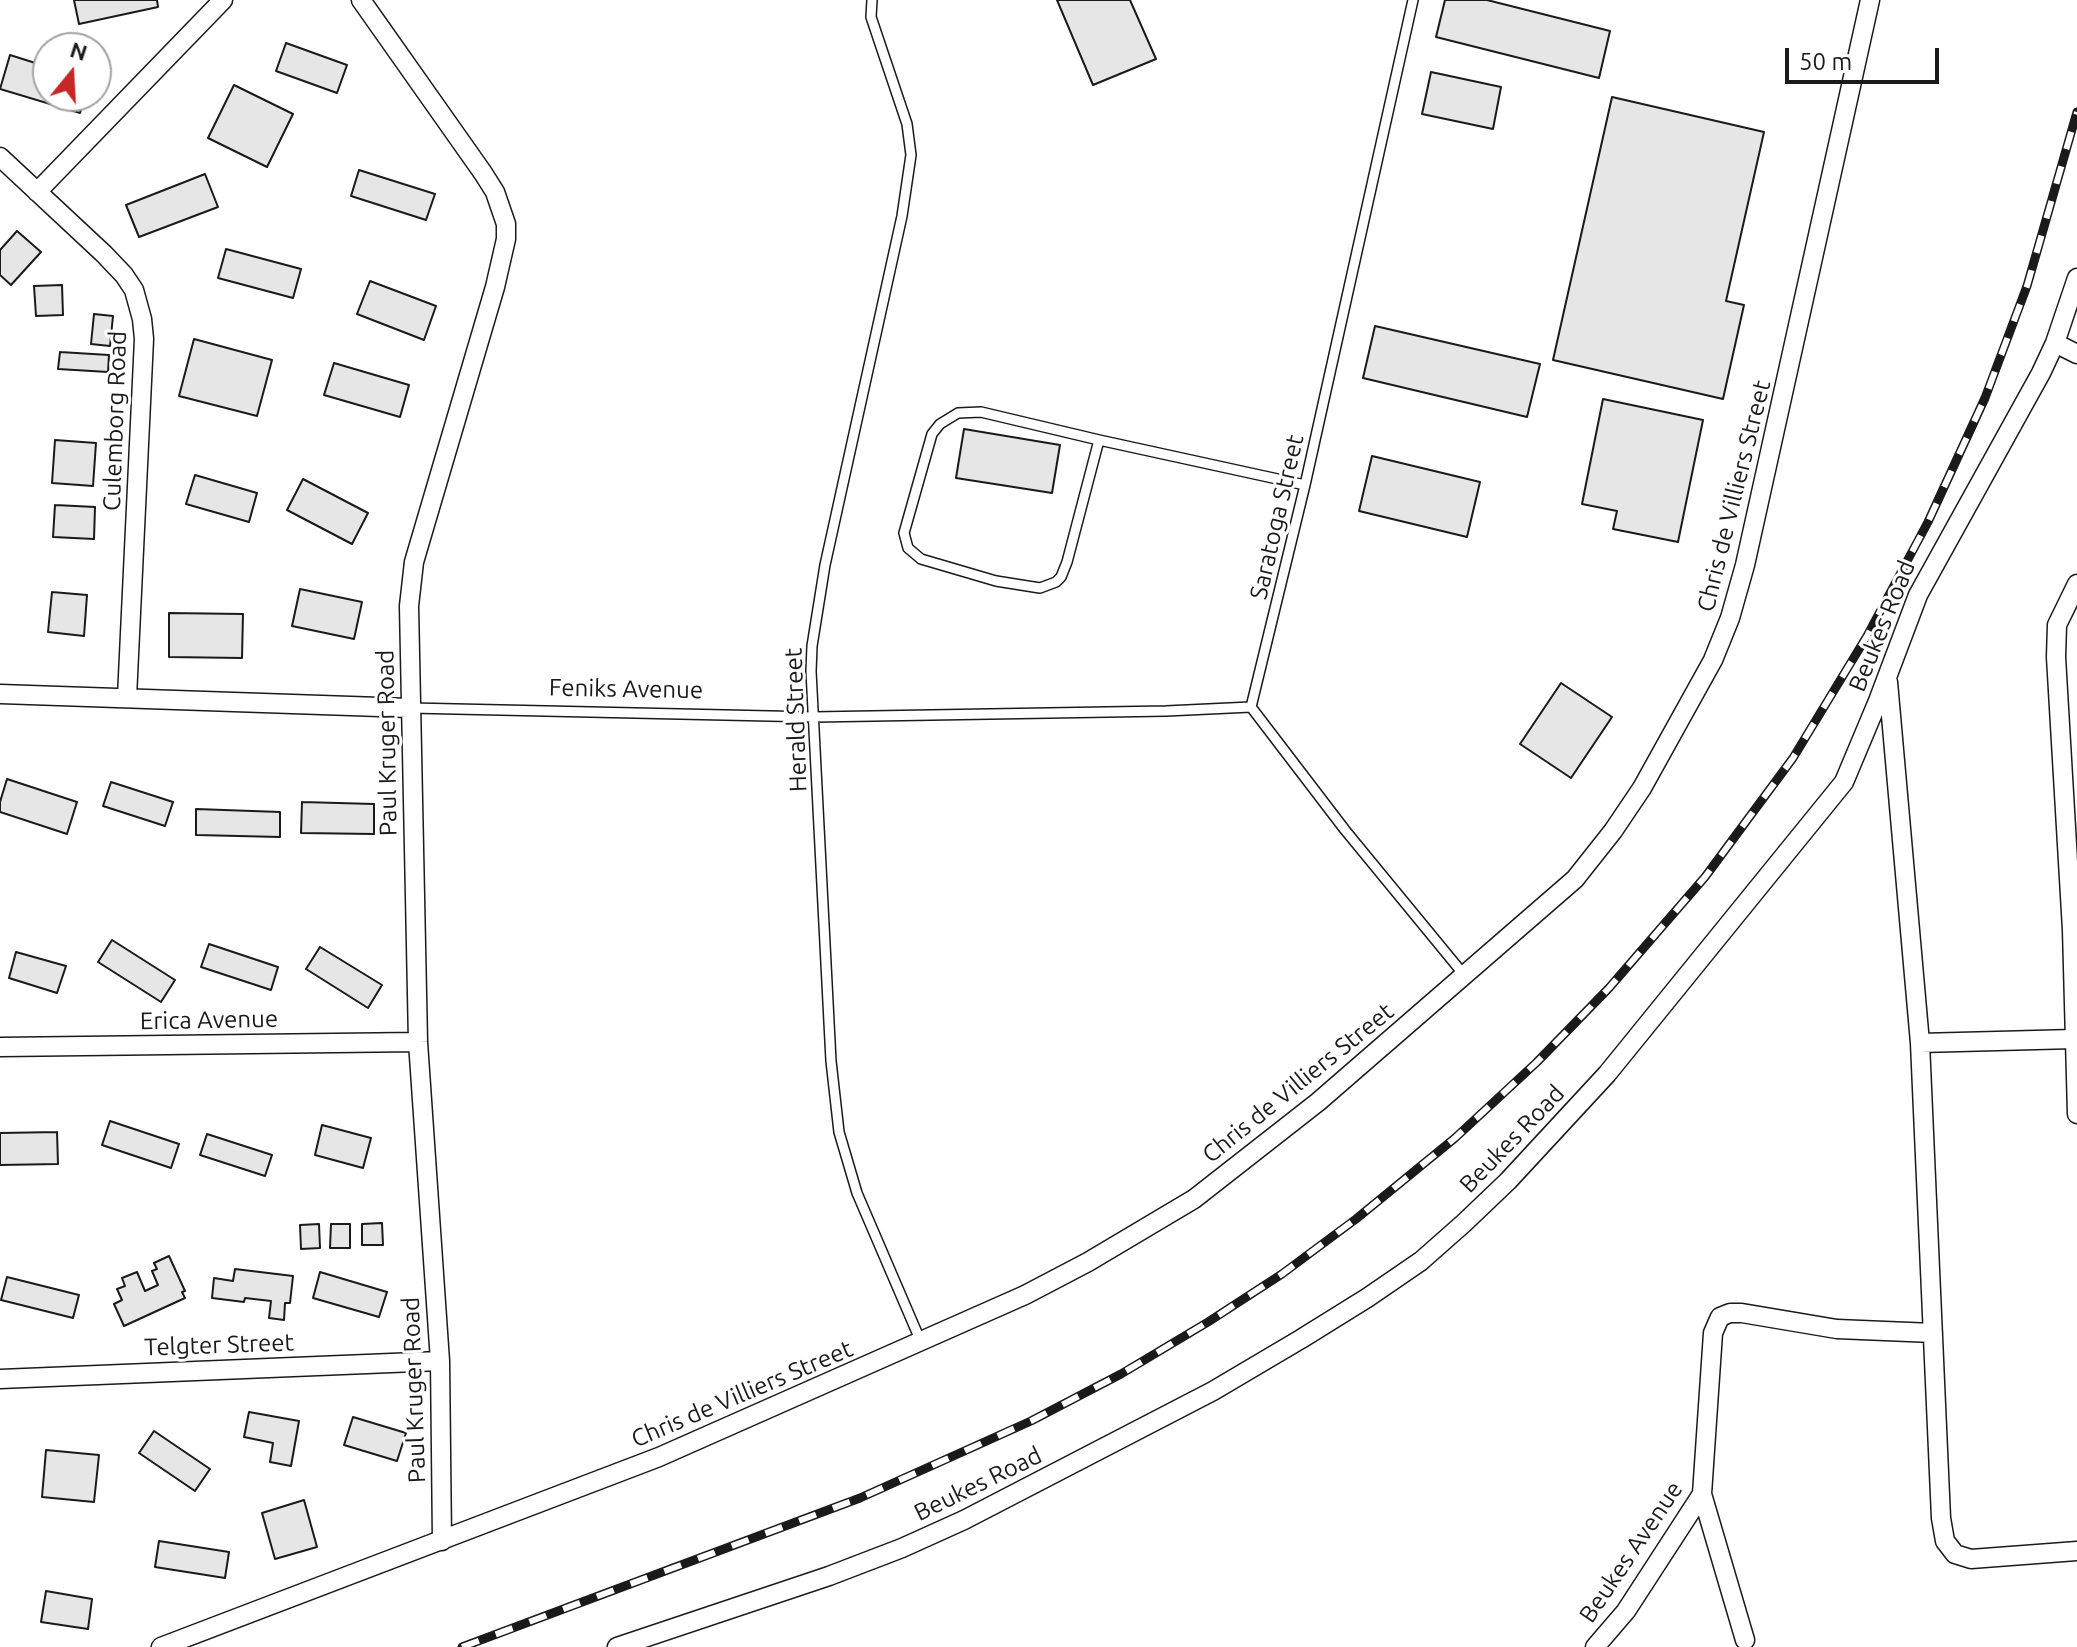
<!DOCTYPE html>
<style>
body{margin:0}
#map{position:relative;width:2077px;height:1647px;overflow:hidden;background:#fff;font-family:Ubuntu,sans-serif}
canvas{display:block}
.north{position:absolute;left:32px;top:32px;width:80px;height:80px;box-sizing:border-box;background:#fff;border:2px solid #a3a3a3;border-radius:50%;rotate:18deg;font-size:22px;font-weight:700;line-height:32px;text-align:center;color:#1a1a1a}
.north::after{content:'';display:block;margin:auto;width:28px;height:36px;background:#c62828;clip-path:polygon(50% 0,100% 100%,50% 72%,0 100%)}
.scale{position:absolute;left:1785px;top:48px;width:154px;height:36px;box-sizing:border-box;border:4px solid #1a1a1a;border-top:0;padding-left:10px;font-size:24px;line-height:28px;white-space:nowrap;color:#1a1a1a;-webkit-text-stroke:6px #fff;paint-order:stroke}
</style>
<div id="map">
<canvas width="2077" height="1647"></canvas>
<div class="north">N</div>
<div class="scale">50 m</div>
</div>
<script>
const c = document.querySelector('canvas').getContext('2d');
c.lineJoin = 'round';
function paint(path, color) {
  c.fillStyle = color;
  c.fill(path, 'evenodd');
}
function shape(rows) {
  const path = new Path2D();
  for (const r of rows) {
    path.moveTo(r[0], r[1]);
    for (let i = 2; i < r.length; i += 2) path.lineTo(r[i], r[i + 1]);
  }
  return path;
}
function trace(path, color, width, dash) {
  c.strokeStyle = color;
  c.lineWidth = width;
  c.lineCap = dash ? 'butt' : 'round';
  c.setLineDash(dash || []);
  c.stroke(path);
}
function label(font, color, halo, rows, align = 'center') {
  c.font = font + ' Ubuntu,sans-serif';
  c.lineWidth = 6;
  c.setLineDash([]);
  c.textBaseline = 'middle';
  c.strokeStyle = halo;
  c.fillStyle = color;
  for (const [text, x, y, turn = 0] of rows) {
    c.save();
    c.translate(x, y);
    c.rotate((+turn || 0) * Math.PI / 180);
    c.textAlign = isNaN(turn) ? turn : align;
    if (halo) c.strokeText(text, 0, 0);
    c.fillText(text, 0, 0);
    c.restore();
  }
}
const building = shape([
 [74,0,157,0,158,7,79,24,74,0],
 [1057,0,1130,0,1156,59,1093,85,1057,0],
 [1445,0,1487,0,1610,31,1599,78,1436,37,1445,0],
 [286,43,347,65,337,93,276,71,286,43],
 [10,55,48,67,48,96,85,96,80,113,0,89,10,55],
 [1431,72,1501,87,1493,129,1422,114,1431,72],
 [234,85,293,114,267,167,208,138,234,85],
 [1612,97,1764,132,1726,301,1744,305,1723,399,1553,360,1612,97],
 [359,170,435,194,426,220,351,196,359,170],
 [205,174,218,207,139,237,126,205,205,174],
 [17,231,41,252,11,285,0,275,0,250,17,231],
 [226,249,301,269,293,298,218,278,226,249],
 [370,281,436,306,424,340,357,314,370,281],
 [62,285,63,315,36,316,34,286,62,285],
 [94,314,113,316,110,346,91,344,94,314],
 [1375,326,1540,364,1527,417,1363,378,1375,326],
 [194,339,272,360,257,416,179,396,194,339],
 [60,352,109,355,108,372,58,369,60,352],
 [334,363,409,385,400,417,324,395,334,363],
 [1603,399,1703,420,1678,542,1613,529,1617,511,1582,504,1603,399],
 [964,429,1060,445,1052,493,956,478,964,429],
 [55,440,96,443,93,486,52,483,55,440],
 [1372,456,1480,482,1467,537,1359,511,1372,456],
 [195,475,257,493,249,522,186,504,195,475],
 [303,479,368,513,352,544,287,510,303,479],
 [55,505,95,507,94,539,53,537,55,505],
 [300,589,362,602,354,639,292,626,300,589],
 [52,592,87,595,84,636,48,632,52,592],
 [169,613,243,614,242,658,169,657,169,613],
 [1561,683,1612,717,1571,778,1520,744,1561,683],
 [7,779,77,802,67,834,0,812,0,802,7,779],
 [111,782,173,802,165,826,103,806,111,782],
 [302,802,374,804,374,834,301,833,302,802],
 [196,809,280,812,280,837,196,835,196,809],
 [112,940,175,980,161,1002,98,962,112,940],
 [209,944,278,967,271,990,201,967,209,944],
 [320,947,382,985,368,1008,306,969,320,947],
 [16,952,66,966,57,993,9,978,16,952],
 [110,1121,179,1144,171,1168,102,1145,110,1121],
 [322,1125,371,1138,363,1168,315,1155,322,1125],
 [57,1132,58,1164,0,1165,0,1133,57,1132],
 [207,1134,272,1155,265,1176,200,1155,207,1134],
 [382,1223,383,1245,362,1245,362,1224,382,1223],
 [319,1224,320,1248,301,1249,300,1225,319,1224],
 [331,1224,350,1224,350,1248,330,1248,331,1224],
 [169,1256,185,1291,182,1292,185,1298,124,1326,114,1304,122,1300,117,1289,125,1286,122,1278,137,1272,145,1291,158,1285,152,1271,157,1269,154,1263,169,1256],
 [235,1269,293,1276,290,1303,285,1303,284,1320,269,1318,271,1301,245,1298,244,1302,212,1298,214,1278,233,1281,235,1269],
 [320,1272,387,1292,379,1317,313,1298,320,1272],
 [7,1277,79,1295,73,1318,1,1300,7,1277],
 [249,1412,299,1421,291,1466,270,1462,273,1443,244,1437,249,1412],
 [353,1417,406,1433,397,1461,344,1445,353,1417],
 [154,1431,210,1469,195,1491,139,1453,154,1431],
 [46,1450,99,1455,94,1502,42,1497,46,1450],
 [304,1500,317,1547,275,1559,262,1513,304,1500],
 [159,1541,229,1552,225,1578,155,1567,159,1541],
 [46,1591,92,1599,88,1629,41,1622,46,1591]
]);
const lane = shape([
 [872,0,871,17,907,124,911,155,902,216,825,565,812,646,811,671,831,1061,839,1132,857,1193,921,1342],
 [1099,440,1067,562,1061,577,1056,582,1040,588,996,581,921,559,908,548,904,533,932,434,940,424,958,413,981,412,1099,440,1305,485],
 [1251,707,1305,485,1413,0],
 [1251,707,1345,830,1465,976],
 [411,708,814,717,1166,711,1251,707]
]);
const street = shape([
 [361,0,483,173,495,192,506,224,506,239,495,287,414,562,409,606,418,1042,440,1361,442,1541],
 [0,157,104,254,124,275,134,290,142,319,144,339,127,697],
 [37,192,223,0],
 [2055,343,2077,354],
 [2077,584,2057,625,2056,657,2072,930,2077,1114],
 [1888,682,1920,1043,1941,1518,1945,1541,1955,1554,1971,1559,2077,1551],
 [0,694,409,708],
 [1920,1043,2074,1039],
 [0,1047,418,1042],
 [0,1379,440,1361],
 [1702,1494,1745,1640],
 [161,1647,659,1457,1025,1295,1088,1262,1194,1199,1318,1102,1575,879,1613,831,1642,788,1713,660,1730,618,1745,565,1870,0],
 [617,1647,829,1576,902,1548,964,1520,1213,1391,1301,1339,1367,1298,1421,1261,1464,1223,1508,1181,1607,1074,1844,782,1878,701,1918,595,2041,373,2055,343,2077,278],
 [1595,1647,1626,1611,1702,1494,1713,1333,1720,1317,1730,1313,1742,1313,1837,1329,1933,1333]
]);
const rail = shape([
 [462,1647,860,1498,1031,1421,1121,1374,1208,1322,1282,1274,1356,1219,1455,1138,1537,1062,1609,988,1705,877,1793,758,1867,636,1928,522,1985,398,2027,286,2077,112]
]);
const streetNames = [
 ["Culemborg Road",115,421,-88],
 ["Chris de Villiers Street",1734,496,-76],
 ["Saratoga Street",1277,517,-77],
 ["Beukes Road",1882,626,-68],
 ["Feniks Avenue",626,689,1],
 ["Herald Street",796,720,-92],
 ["Paul Kruger Road",387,743,-91],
 ["Erica Avenue",209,1020,-1],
 ["Chris de Villiers Street",1298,1083,-39],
 ["Beukes Road",1512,1139,-46],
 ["Telgter Street",219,1345,-2],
 ["Paul Kruger Road",414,1390,-92],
 ["Chris de Villiers Street",742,1394,-23],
 ["Beukes Road",978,1484,-26],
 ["Beukes Avenue",1631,1552,-56]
];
paint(building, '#e6e6e6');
trace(building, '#1a1a1a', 2);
trace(lane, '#1a1a1a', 12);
trace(street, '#1a1a1a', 21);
trace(lane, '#fff', 9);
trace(street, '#fff', 18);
trace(rail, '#1a1a1a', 9);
trace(rail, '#fff', 6, [18]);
label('24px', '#1a1a1a', '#fff', streetNames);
</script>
